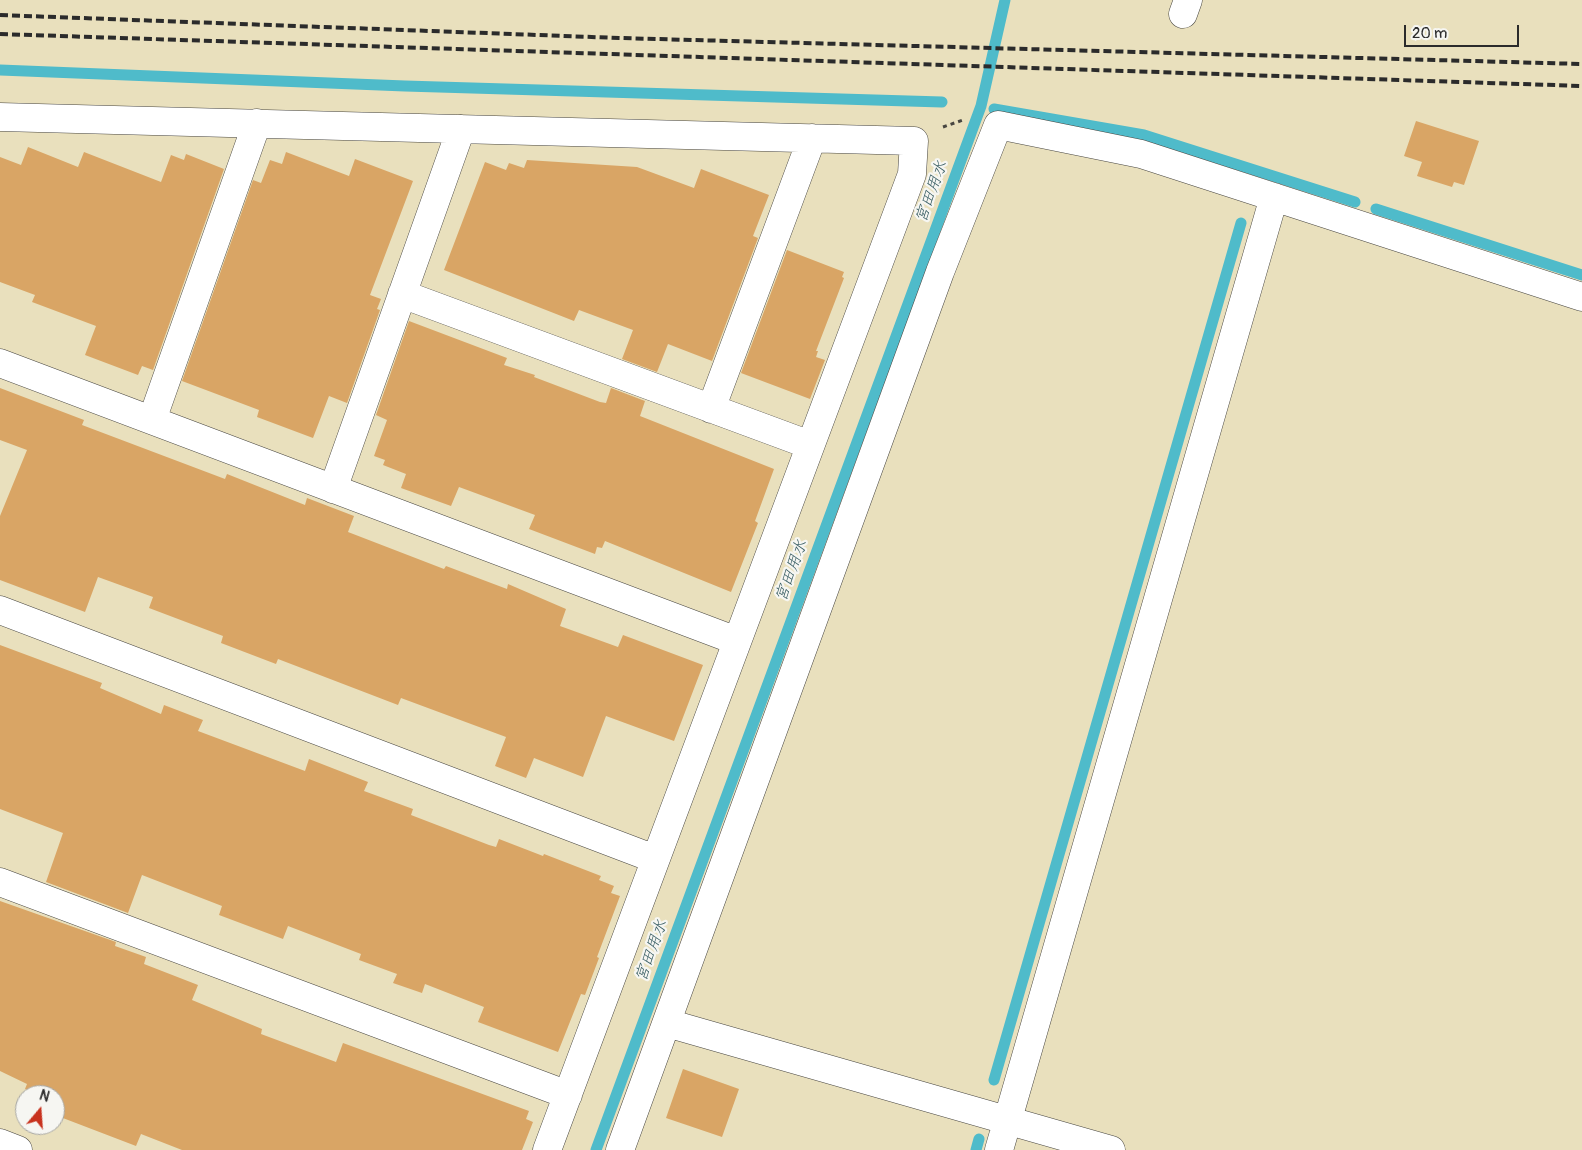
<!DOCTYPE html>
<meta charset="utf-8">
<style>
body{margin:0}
#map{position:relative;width:1582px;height:1150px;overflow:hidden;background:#e9e0bd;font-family:Pangolin,sans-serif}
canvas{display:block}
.north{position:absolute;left:15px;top:1085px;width:50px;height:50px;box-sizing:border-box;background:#f6f6f2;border:1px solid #a5a5a2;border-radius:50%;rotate:18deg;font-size:14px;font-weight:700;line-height:20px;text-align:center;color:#2b2b2b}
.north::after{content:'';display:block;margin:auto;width:18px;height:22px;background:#c8321e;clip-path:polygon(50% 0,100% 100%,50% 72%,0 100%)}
.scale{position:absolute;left:1404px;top:25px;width:115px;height:22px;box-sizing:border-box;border:2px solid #2b2b2b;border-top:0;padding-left:6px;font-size:15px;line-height:18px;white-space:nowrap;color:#2b2b2b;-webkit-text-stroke:4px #f6f6f2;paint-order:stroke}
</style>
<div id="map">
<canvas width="1582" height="1150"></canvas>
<div class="north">N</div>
<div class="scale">20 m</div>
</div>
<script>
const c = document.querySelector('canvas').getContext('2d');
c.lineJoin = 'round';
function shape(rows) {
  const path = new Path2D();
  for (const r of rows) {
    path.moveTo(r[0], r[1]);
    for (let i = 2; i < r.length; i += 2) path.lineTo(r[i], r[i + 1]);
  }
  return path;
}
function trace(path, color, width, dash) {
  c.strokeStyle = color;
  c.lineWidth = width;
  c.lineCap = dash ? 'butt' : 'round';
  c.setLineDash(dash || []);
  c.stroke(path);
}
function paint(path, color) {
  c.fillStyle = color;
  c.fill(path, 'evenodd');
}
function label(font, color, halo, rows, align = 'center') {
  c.font = font + ' Pangolin,"Klee One",sans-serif';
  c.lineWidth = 4.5;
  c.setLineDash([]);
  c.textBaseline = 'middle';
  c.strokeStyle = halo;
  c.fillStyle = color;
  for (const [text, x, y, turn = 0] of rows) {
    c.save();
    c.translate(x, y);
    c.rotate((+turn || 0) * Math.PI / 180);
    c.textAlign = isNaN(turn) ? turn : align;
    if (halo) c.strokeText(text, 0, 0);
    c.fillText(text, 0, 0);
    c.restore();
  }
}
const stream = shape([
 [0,70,405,86,942,102],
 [994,109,1144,135,1355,202],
 [1376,209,1582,275],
 [994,1080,1241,223],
 [596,1150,981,106,1005,0],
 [976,1150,979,1139]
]);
const building = shape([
 [1416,121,1479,141,1464,185,1454,182,1452,187,1417,176,1422,162,1404,156],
 [28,147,78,167,84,152,161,182,171,155,184,160,186,154,224,169,153,370,142,366,138,375,85,355,96,326,32,302,35,295,0,282,0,157,21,165],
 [286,152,349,176,355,159,413,181,370,295,381,299,377,309,380,310,347,403,329,396,313,438,257,417,259,410,182,381,253,180,261,183,270,160,282,164],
 [527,160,637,167,694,188,701,169,769,195,753,236,758,238,712,361,668,344,657,372,622,359,633,330,579,310,574,321,444,270,485,162,506,170,509,163,524,168],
 [787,250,844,272,842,277,844,278,816,351,818,351,816,357,825,360,810,399,741,373],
 [409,321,507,358,504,365,535,375,534,377,600,402,606,403,611,388,645,401,640,416,774,469,755,521,758,523,731,592,605,541,602,548,597,547,595,554,529,529,535,515,459,487,451,506,401,488,406,474,383,465,385,460,374,456,387,420,376,415],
 [0,388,84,420,82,425,225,479,227,474,305,505,307,498,354,516,348,532,444,569,446,566,507,589,508,584,566,609,560,626,618,647,623,635,703,665,674,741,606,716,583,777,534,758,526,778,495,766,506,737,401,698,398,705,278,659,276,664,221,643,223,636,149,608,153,597,98,577,85,612,0,580,0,516,27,450,0,440],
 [0,645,102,683,100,688,161,714,164,705,203,720,198,731,305,771,309,759,368,782,364,791,413,809,411,815,489,845,496,847,499,839,543,856,544,854,601,876,599,880,614,886,611,893,620,896,597,957,599,958,585,995,581,994,558,1052,478,1022,484,1007,425,984,422,993,393,983,397,974,359,960,361,954,288,926,283,939,219,915,222,906,142,875,128,913,46,882,63,833,0,809],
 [0,901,116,942,115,946,146,957,144,964,198,985,192,1000,262,1029,261,1034,336,1062,343,1043,529,1111,526,1119,533,1122,522,1150,182,1150,141,1134,136,1146,55,1115,55,1095,40,1095,25,1089,27,1084,0,1071],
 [683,1069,739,1089,722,1137,666,1118]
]);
const path = shape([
 [943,127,963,120]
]);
const minor = shape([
 [1183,14,1188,0],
 [0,117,914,141,912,174,547,1150],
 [402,294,810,445],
 [0,363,737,641],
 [711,409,812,138],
 [152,420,257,123],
 [333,489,461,129],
 [0,610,655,859],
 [0,882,568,1095],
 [667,1023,1111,1150],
 [0,1143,18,1150],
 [620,1150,940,272,998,125,1141,154,1582,297],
 [999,1150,1274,197]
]);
const rail = shape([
 [0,15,619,38,1582,64],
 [0,34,1582,86]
]);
const waterNames = [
 ["宮田用水",932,192,-70],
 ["宮田用水",792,571,-70],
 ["宮田用水",652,951,-70]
];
trace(stream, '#4fbbca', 11);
paint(building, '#d9a565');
trace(minor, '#484641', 29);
trace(path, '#484641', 3, [4, 4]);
trace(minor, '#fff', 28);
trace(rail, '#2b2b2b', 4, [8, 4]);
label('italic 16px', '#385d63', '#f6f6f2', waterNames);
</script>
